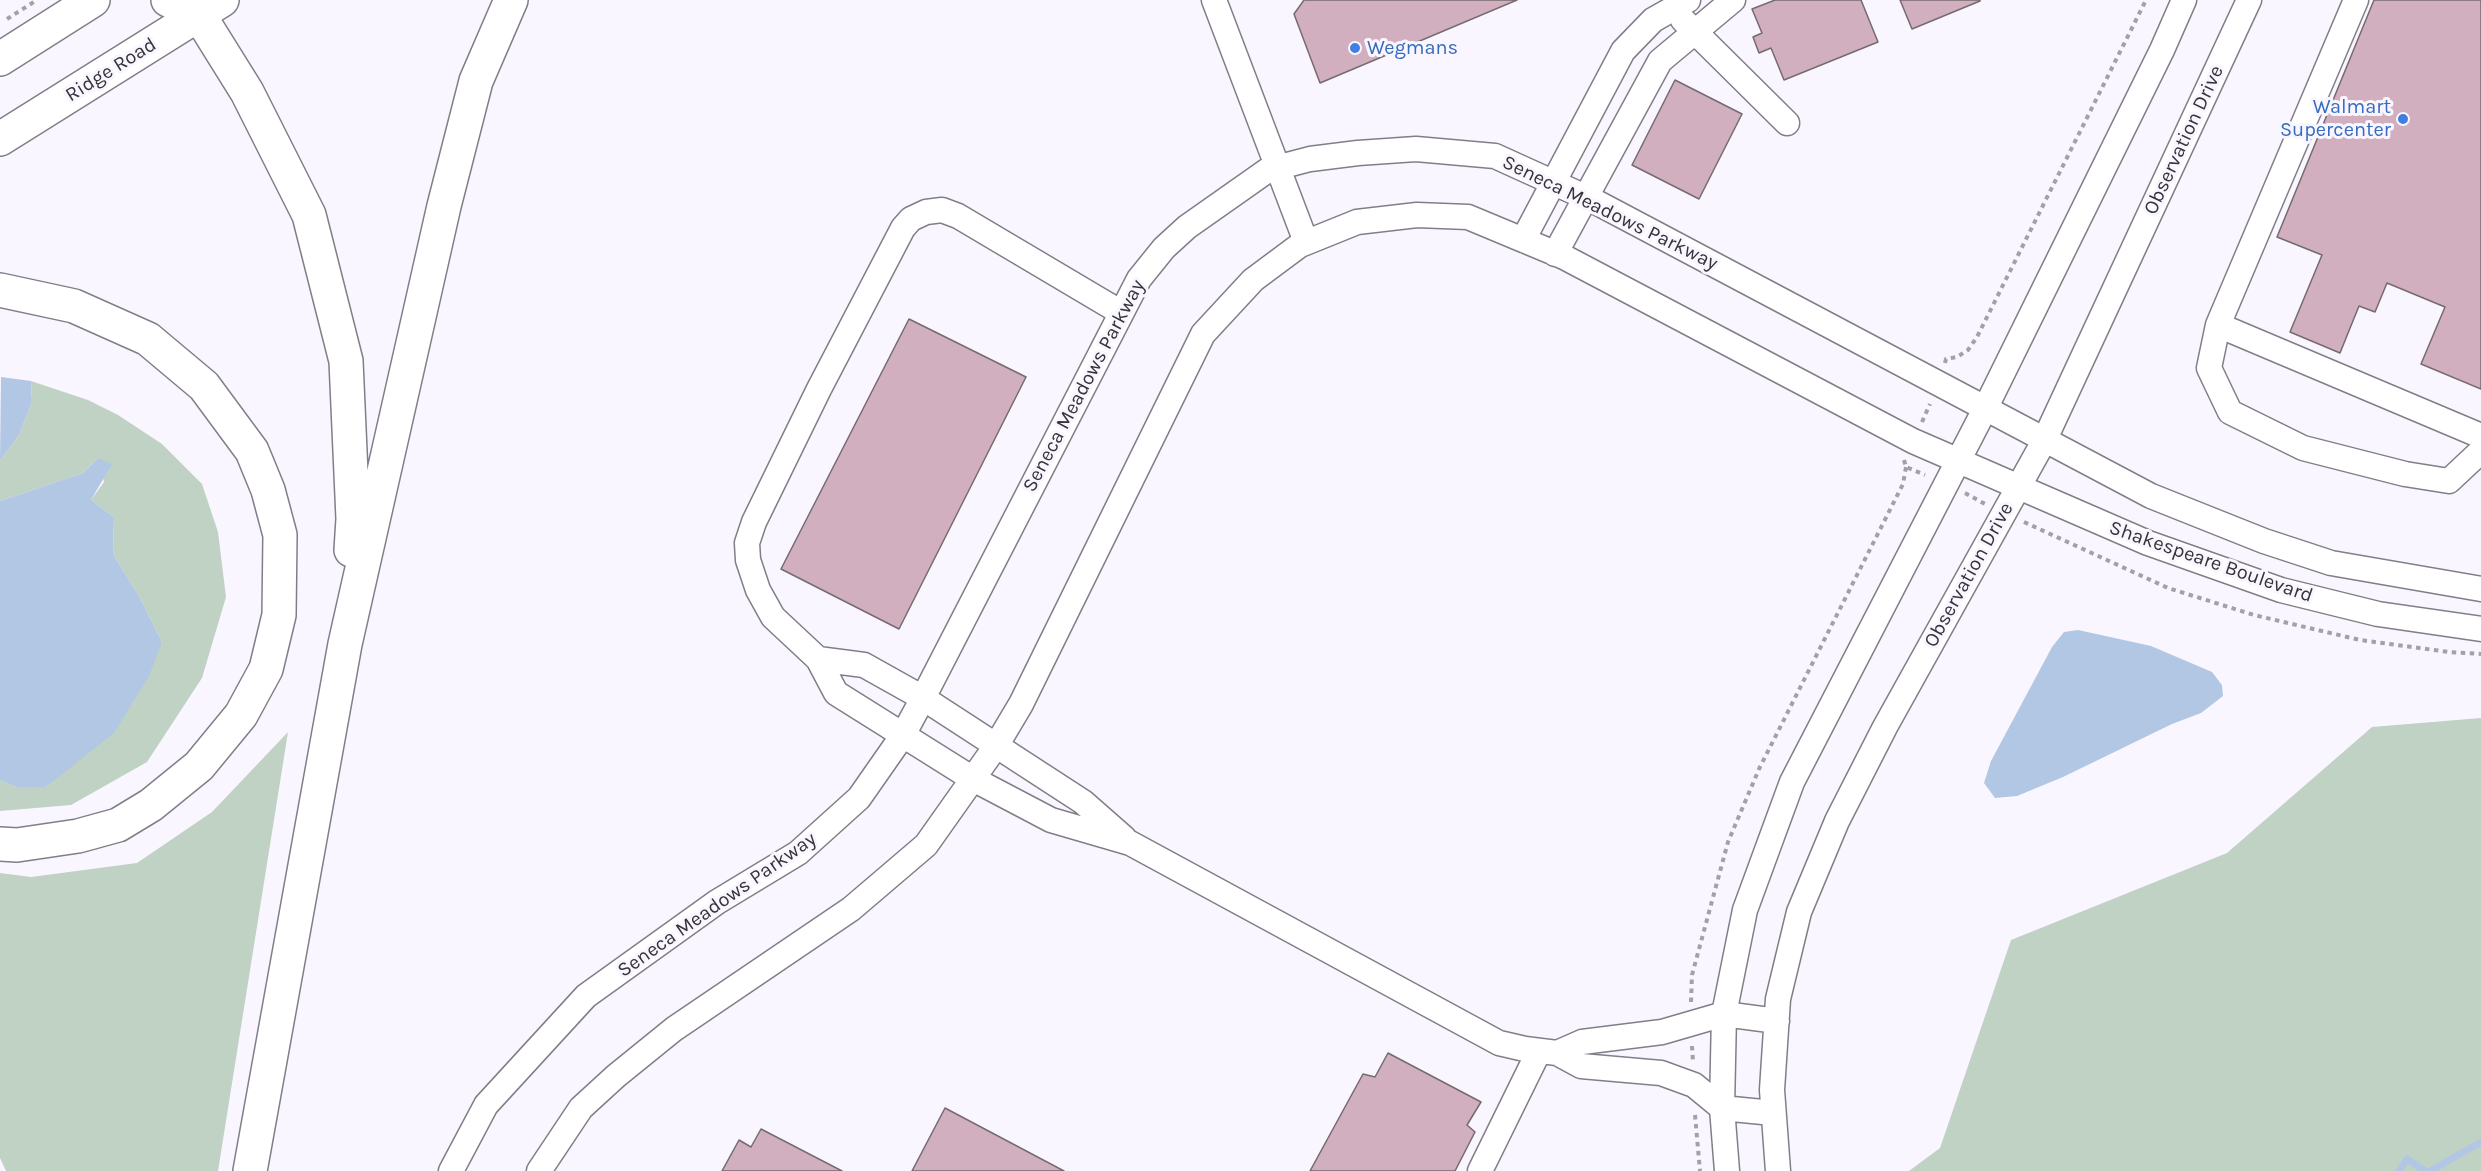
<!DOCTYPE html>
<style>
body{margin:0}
canvas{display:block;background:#faf6ff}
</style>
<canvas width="2481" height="1171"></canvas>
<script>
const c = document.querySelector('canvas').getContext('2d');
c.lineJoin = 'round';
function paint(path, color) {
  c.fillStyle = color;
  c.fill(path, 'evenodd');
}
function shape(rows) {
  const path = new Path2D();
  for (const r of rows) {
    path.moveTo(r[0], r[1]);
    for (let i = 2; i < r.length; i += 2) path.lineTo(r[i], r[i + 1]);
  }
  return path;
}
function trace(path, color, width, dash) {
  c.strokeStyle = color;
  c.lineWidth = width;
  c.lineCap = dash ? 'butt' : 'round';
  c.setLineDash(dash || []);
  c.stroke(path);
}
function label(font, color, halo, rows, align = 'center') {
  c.font = font + ' Karla,sans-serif';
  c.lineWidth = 6;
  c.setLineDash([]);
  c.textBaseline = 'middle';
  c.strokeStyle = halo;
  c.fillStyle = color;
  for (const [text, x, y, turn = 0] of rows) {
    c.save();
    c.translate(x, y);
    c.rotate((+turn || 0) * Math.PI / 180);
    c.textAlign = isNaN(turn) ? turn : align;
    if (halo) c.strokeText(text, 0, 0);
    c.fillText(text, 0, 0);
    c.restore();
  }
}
const green = shape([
 [31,381,88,400,118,415,162,444,202,484,218,532,226,597,202,678,147,762,71,805,0,811,0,780,16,787,46,787,77,761,162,642,139,596,113,554,114,517,91,500,104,482,98,458,83,473,0,501,0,461,19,435,32,402],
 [2481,718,2481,1171,1909,1171,1940,1148,2011,940,2227,853,2372,727],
 [288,732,218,1171,6,1171,0,1158,0,873,31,877,137,863,212,812]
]);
const water = shape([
 [1,377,31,381,32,402,19,435,0,461],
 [98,458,112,464,91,500,114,517,113,554,139,596,162,642,149,676,114,733,46,787,16,787,0,780,0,501,83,473],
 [2078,630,2151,646,2212,672,2222,685,2223,696,2201,713,2172,724,2063,777,2017,796,1995,798,1984,783,1991,761,2052,647,2064,632]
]);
const stream = shape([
 [2399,1171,2407,1159,2425,1171],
 [2430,1171,2481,1142]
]);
const building = shape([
 [1304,0,1517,0,1320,83,1294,14,1304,0],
 [1775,0,1861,0,1878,42,1784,80,1771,48,1759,53,1753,37,1762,33,1752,9,1775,0],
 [1900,0,1980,0,1980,1,1912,29,1900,0],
 [2374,0,2481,0,2481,389,2421,364,2445,307,2387,283,2375,312,2359,306,2340,353,2290,332,2322,255,2277,237,2374,0],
 [1675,80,1742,114,1699,199,1632,165,1675,80],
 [909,319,1026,377,899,629,781,569,909,319],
 [1388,1053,1481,1102,1467,1125,1475,1132,1455,1171,1310,1171,1363,1074,1375,1077,1388,1053],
 [945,1108,1064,1171,912,1171,945,1108],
 [761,1129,842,1171,722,1171,739,1140,751,1147,761,1129]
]);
const path = shape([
 [7,19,37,0],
 [1945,363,1946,359,1957,357,1968,350,1977,337,2146,0],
 [1922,422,1930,404],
 [1904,460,1906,467,1925,475],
 [1965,493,1985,504],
 [2024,522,2168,588,2254,615,2360,640,2449,652,2481,654],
 [1691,1002,1692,975,1728,842,1759,769,1903,484,1906,467],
 [1692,1046,1693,1062],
 [1695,1115,1700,1171]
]);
const minor = shape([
 [1214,0,1306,242],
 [2356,0,2218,325,2481,436],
 [1683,20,1787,123],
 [1523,240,1623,51,1653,20,1688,0],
 [1555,254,1660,61,1733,0],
 [1120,312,958,216,942,210,926,212,911,219,903,228,819,389,754,522,747,543,748,560,758,590,773,617,818,659,836,693,973,779,1051,820,1130,843,1499,1043,1525,1049,1557,1053],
 [2218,325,2209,368,2230,412,2303,448,2405,474,2449,481,2481,451],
 [818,659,864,665,923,698,1083,802,1124,838],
 [1773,1113,1722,1108,1694,1085,1661,1073,1581,1066,1557,1053,1582,1042,1662,1032,1724,1014,1777,1021],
 [451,1171,486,1105,586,996,717,902,798,853,859,798,903,735,923,698,1139,279,1164,248,1187,227,1268,170,1310,159,1358,153,1416,149,1495,156,1594,201,2151,496,2264,541,2331,563,2481,589],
 [539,1171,581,1108,616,1076,674,1029,851,909,926,845,996,746,1021,704,1203,334,1253,280,1300,245,1357,222,1417,215,1468,217,1564,257,1913,441,2148,543,2281,590,2378,614,2481,629],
 [1480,1171,1539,1051],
 [1727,1171,1722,1108,1724,1014,1745,910,1792,782,1985,409,2162,50,2184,0],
 [1778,1171,1772,1090,1778,999,1799,912,1837,821,1885,727,2044,441,2249,0]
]);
const highway = shape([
 [168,0,199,15,247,92,309,215,346,361,353,519,351,550],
 [0,59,93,0],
 [0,139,222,0],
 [0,290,74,306,148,339,204,386,252,451,268,490,280,535,279,615,266,669,241,715,199,766,151,805,118,825,78,836,17,845,0,844],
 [250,1171,345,644,444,206,476,81,511,0]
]);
const markers = [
 [1355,48,6,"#3f7fe0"],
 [2403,119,6,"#3f7fe0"]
];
const shopNames = [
 ["Wegmans",1367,48],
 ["Walmart",2391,107,"right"],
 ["Supercenter",2391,130,"right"]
];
const streetNames = [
 ["Ridge Road",111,70,-32],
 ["Observation Drive",2184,140,-65],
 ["Seneca Meadows Parkway",1610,213,26],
 ["Seneca Meadows Parkway",1084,386,-62],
 ["Shakespeare Boulevard",2211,562,19],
 ["Observation Drive",1969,575,-61],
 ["Seneca Meadows Parkway",717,905,-35]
];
paint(green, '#c0d2c3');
paint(water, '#b2c7e3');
trace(stream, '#b2c7e3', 7);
paint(building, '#d1afbf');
trace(building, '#756b6f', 1.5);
trace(minor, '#827e87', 27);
trace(highway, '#827e87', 36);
trace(path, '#a3a0a7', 4, [4.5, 4.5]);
trace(minor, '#fff', 24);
trace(highway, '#fff', 33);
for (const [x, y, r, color] of markers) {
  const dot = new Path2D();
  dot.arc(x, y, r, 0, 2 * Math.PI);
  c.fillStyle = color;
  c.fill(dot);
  trace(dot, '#faf6ff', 2);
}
label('20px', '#366cbe', '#faf6ff', shopNames, 'left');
label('20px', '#353438', '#faf6ff', streetNames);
</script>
